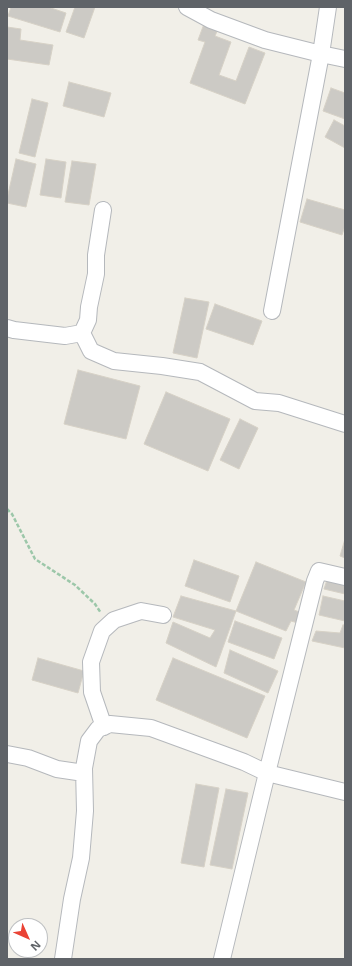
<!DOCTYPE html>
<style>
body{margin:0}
#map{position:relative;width:352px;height:966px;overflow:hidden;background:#f1efe8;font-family:"Open Sans",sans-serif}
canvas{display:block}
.frame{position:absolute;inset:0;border:8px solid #5f6368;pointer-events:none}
.north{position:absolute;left:8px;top:918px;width:40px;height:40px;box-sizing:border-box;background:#fff;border:1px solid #bfc1c3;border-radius:50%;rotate:135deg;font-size:11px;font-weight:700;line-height:16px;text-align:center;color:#5f6368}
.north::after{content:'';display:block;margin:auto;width:14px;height:18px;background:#ea4335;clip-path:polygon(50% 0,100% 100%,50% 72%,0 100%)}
</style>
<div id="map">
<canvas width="352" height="966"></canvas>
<div class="frame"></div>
<div class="north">N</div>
</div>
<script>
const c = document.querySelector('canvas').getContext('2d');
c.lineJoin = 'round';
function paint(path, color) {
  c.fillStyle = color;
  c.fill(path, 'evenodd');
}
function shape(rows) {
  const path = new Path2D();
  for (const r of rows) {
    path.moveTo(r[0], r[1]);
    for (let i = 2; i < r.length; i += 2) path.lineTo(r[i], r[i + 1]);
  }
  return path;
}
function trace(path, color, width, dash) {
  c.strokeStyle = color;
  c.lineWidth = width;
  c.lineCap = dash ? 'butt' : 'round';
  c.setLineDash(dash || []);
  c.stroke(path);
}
const building = shape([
 [11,7,48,7,66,13,60,32,8,16,11,7],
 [75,7,95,7,84,38,66,32,75,7],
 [204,24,218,29,215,36,231,42,219,75,236,81,249,47,265,53,245,104,190,83,205,42,198,40,204,24],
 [7,27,21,29,20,40,53,45,49,65,7,59,7,27],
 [69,82,111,93,104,117,63,106,69,82],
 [331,88,345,93,345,119,323,111,331,88],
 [32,99,48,103,35,157,19,153,32,99],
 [334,120,345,126,345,148,325,137,334,120],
 [16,159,36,164,26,207,7,203,7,199,16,159],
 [46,159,66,162,61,198,40,195,46,159],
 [72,161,96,164,89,205,65,202,72,161],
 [307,199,345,210,345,226,342,235,300,222,307,199],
 [185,298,209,302,197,358,173,353,185,298],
 [215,304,262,321,253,345,206,329,215,304],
 [78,370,140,386,126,439,64,424,78,370],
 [166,392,230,419,208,471,144,444,166,392],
 [240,419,258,428,239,469,220,460,240,419],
 [345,539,345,558,340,556,345,539],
 [194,560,239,576,230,602,185,586,194,560],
 [256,562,306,582,294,610,302,613,298,623,291,621,286,631,236,611,256,562],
 [327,580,345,585,345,594,324,589,327,580],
 [181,596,236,611,216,667,166,643,173,622,210,638,215,630,173,617,181,596],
 [323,596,345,601,345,621,319,615,323,596],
 [235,621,282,638,274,659,228,642,235,621],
 [343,625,345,625,345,648,312,641,316,631,340,633,343,625],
 [230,650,278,671,268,693,224,673,230,650],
 [38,658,84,671,78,693,32,680,38,658],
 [173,658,265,696,247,738,156,700,173,658],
 [196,784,219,788,204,867,181,863,196,784],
 [226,789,248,793,232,869,210,865,226,789]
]);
const path = shape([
 [7,509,12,514,35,559,75,585,95,604,101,613]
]);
const street = shape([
 [187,7,211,20,265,40,321,54,345,59],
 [272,311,321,54,328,7],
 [7,328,14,330,65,336,82,333,88,320,89,307,96,274,96,255,103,210],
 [82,333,91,351,114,361,162,366,200,372,255,401,279,403,345,424],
 [104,727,92,692,91,662,102,631,114,620,141,611,163,615],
 [7,754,28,758,57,769,84,773],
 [63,959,72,899,81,858,85,811,84,768,89,741,98,729,110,724,151,728,244,762,267,773,345,792],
 [222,959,267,773,315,581,319,571,345,577]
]);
paint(building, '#cccac5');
trace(building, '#d6d1c6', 1);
trace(street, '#b5b8bc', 18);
trace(path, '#9cc7a9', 2.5, [4, 2]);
trace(street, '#fff', 16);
</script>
